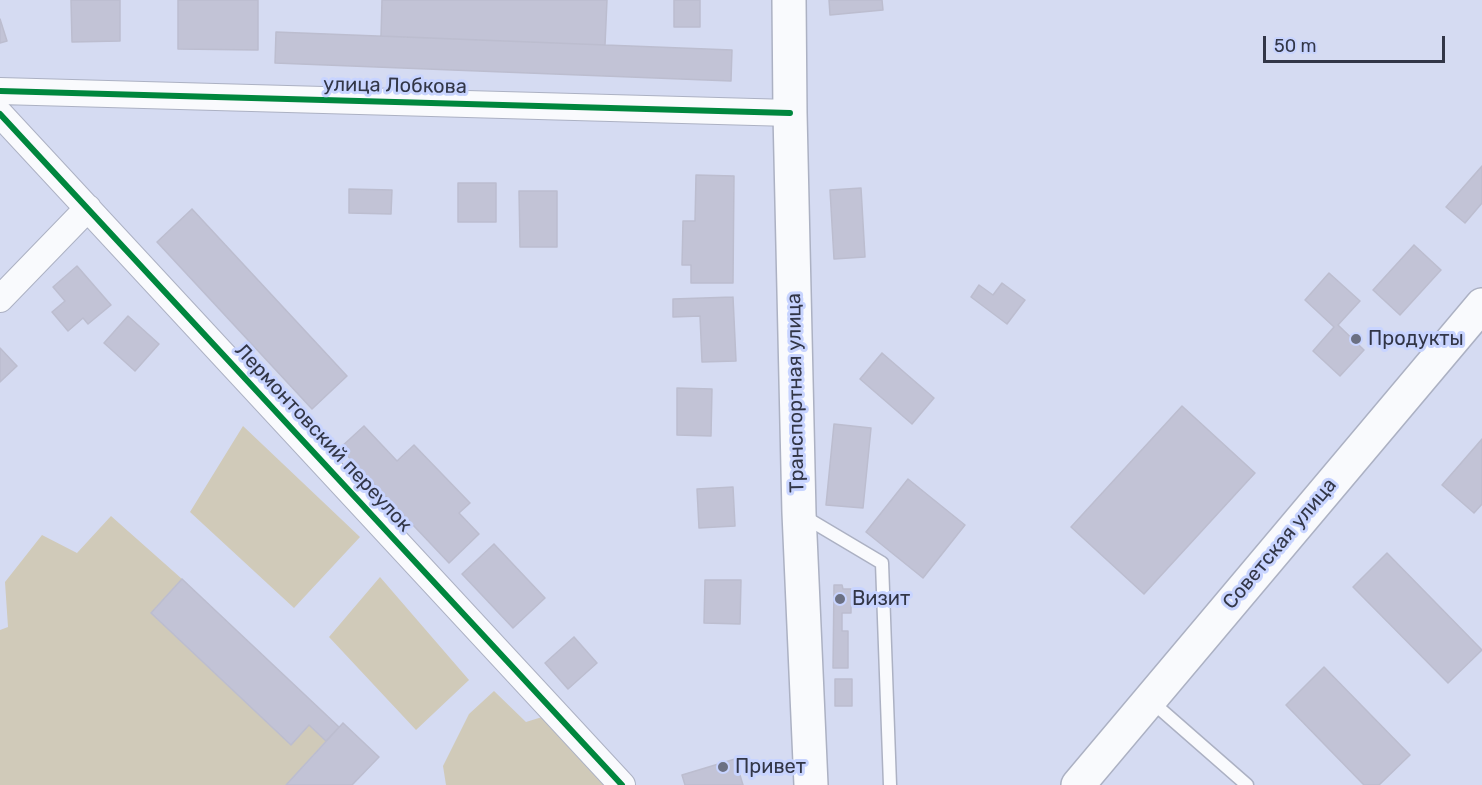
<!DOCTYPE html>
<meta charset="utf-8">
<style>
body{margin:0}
#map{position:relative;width:1482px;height:785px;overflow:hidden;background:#d5dbf2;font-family:Rubik,sans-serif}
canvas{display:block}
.scale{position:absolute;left:1263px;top:36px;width:182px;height:27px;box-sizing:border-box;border:3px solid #323647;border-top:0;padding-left:8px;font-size:18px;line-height:21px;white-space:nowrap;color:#323647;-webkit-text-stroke:4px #c8d4ff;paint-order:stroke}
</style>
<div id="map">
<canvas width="1482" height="785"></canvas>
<div class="scale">50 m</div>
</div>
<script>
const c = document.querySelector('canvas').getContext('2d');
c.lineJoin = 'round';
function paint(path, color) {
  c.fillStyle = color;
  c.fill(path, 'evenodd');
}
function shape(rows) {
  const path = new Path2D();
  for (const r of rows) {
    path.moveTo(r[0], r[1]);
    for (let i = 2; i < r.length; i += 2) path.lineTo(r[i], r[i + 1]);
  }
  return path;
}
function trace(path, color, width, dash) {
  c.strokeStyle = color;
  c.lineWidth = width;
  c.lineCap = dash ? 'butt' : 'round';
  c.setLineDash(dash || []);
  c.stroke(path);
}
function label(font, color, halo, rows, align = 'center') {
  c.font = font + ' Rubik,sans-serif';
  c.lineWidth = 6;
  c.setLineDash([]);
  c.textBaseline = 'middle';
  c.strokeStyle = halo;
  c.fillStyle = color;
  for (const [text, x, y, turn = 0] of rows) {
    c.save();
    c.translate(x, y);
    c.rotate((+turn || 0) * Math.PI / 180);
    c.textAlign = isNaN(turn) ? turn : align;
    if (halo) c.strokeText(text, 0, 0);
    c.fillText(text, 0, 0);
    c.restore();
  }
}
const green = shape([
 [243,426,360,537,294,608,190,512],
 [111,516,182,579,151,613,291,744,309,725,326,741,286,785,0,785,0,630,8,627,5,582,42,535,77,553],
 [380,577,469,680,416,730,329,637],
 [494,691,526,722,555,713,621,785,446,785,443,766,469,714]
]);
const building = shape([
 [71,0,120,0,120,41,72,42,71,0],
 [178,0,258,0,258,50,178,49,178,0],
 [382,0,607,0,605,45,381,36,382,0],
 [674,0,700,0,700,27,674,27,674,0],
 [829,0,882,0,883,10,830,15,829,0],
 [0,19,7,41,0,43,0,19],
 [276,32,732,50,731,81,275,63,276,32],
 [1482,166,1482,203,1465,223,1446,207,1482,166],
 [696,175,734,176,733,283,691,283,691,265,682,265,683,221,695,221,696,175],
 [458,183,496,183,496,222,458,222,458,183],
 [861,188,865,257,834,259,830,190,861,188],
 [349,189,392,190,391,214,349,213,349,189],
 [519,191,557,191,557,247,520,247,519,191],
 [192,209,347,376,312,409,157,242,192,209],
 [1414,245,1441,270,1400,315,1373,290,1414,245],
 [77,266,111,305,88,324,83,318,68,331,52,312,65,301,53,287,77,266],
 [1329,273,1360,301,1338,325,1364,350,1340,376,1313,351,1334,327,1305,300,1329,273],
 [1002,283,1025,300,1007,324,971,297,979,285,993,295,1002,283],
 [733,297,736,361,702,362,700,316,673,317,673,299,733,297],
 [128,316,159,344,135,371,104,343,128,316],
 [0,348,17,366,0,382,0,348],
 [882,353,934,398,912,424,860,379,882,353],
 [677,388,712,389,711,436,677,435,677,388],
 [1182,406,1255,473,1144,594,1071,527,1182,406],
 [834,424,871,428,863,508,826,505,834,424],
 [364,426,397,461,414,445,470,503,459,513,479,534,449,563,340,448,364,426],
 [1482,439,1482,504,1474,513,1442,485,1482,439],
 [908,479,965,525,923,578,866,532,908,479],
 [733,487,735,526,699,528,697,489,733,487],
 [494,544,545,598,513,628,462,574,494,544],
 [1387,553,1482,650,1448,683,1353,587,1387,553],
 [182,579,339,727,326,741,309,725,291,745,151,613,182,579],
 [705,580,741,580,740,624,704,623,705,580],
 [834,585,842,585,843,589,851,589,851,613,842,613,842,631,848,631,848,668,833,668,834,585],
 [574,637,597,663,568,689,545,663,574,637],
 [1324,667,1410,755,1379,785,1364,785,1286,705,1324,667],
 [835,679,852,679,852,706,835,706,835,679],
 [343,723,379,757,352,785,286,785,343,723],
 [735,759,743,785,685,785,682,775,735,759]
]);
const lane = shape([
 [803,516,882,563,890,785],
 [1151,701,1247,785]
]);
const street = shape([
 [0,91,790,113],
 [0,114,622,785],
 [0,299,88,208]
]);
const secondary = shape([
 [789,0,790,113,799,513,811,785],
 [1078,785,1482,305]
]);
const cycleway = shape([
 [0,91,790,113],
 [0,114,622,785]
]);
const markers = [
 [1356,339,6,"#6b7083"],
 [840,599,6,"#6b7083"],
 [723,767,6,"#6b7083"]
];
const streetNames = [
 ["улица Лобкова",395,86,1],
 ["Транспортная улица",796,393,-91],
 ["Лермонтовский переулок",323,438,47],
 ["Советская улица",1280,544,-50]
];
const poiNames = [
 ["Продукты",1368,339],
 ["Визит",852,599],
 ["Привет",735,767]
];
paint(green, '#d0cab9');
paint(building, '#c2c3d6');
trace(building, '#bcbdcf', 1.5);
trace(lane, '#acb1c3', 15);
trace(street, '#acb1c3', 28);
trace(secondary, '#acb1c3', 36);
trace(lane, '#f9fafd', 12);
trace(street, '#f9fafd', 26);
trace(secondary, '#f9fafd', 33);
trace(cycleway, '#00873e', 6);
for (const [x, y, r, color] of markers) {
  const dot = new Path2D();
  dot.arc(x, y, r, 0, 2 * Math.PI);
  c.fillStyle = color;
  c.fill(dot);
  trace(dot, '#c8d4ff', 2);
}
label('20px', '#323647', '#c8d4ff', streetNames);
label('20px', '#323647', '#c8d4ff', poiNames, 'left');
</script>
